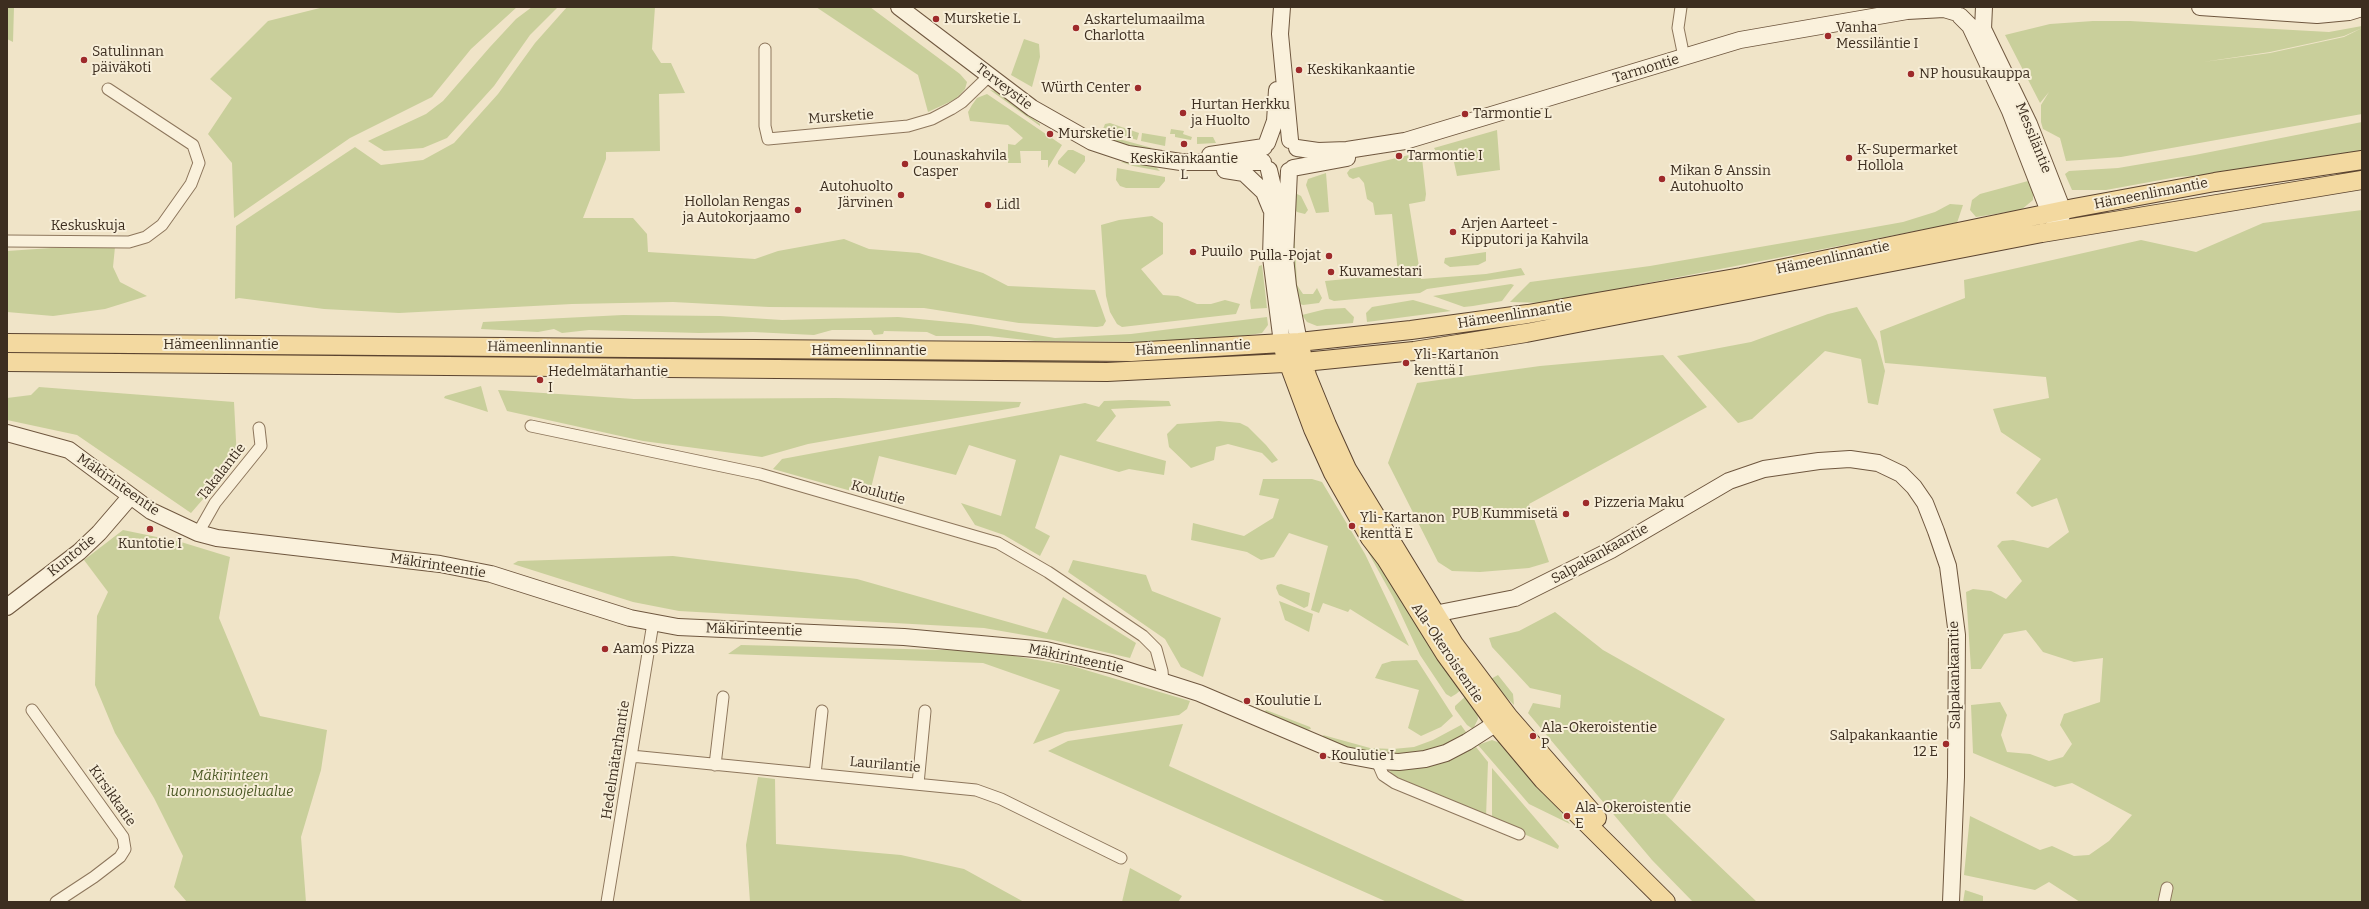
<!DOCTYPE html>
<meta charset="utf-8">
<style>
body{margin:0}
#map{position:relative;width:2369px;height:909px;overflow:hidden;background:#f0e4c8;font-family:Bitter,serif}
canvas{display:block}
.frame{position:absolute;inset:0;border:8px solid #3d2e20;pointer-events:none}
</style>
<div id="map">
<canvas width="2369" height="909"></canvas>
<div class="frame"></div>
</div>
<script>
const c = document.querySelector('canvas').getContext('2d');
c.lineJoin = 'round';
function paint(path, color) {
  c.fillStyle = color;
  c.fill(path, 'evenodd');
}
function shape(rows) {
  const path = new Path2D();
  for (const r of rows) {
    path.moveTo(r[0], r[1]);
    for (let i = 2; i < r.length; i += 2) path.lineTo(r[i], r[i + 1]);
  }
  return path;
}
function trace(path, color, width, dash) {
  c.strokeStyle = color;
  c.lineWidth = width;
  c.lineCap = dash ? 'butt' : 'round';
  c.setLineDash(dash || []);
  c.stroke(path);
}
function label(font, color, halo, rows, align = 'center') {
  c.font = font + ' Bitter,serif';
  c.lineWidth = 4;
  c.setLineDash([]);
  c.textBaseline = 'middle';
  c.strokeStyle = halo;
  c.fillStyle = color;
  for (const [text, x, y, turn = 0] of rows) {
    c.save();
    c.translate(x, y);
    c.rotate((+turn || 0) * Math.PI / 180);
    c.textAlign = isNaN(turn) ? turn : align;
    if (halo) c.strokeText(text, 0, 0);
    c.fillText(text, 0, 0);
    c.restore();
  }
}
const green = shape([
 [7,7,14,7,13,42,7,39],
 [324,7,517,7,471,49,432,97,350,138,234,218,232,163,208,134,232,98,210,79,268,21],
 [532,7,558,7,530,35,494,86,447,138,423,148,384,151,368,141,426,114,443,101,490,47,516,19],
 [567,7,655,7,652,49,661,63,671,63,685,93,659,94,660,151,606,152,606,159,583,218,633,218,647,234,648,252,755,259,778,251,844,239,869,249,919,253,983,273,1008,286,1095,290,1106,321,1103,326,1097,327,1019,323,924,308,769,307,673,302,572,304,399,313,324,309,239,298,235,299,236,226,355,147,381,165,423,160,454,143,498,94,535,43],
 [816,7,870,7,960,74,967,82,965,89,956,99,928,112,918,75],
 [2093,21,2130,21,2329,32,2362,26,2362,28,2344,36,2270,52,2203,62,2270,53,2344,37,2362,28,2362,114,2121,157,2066,161,2060,138,2043,129,2041,122,2041,105,2049,92,2040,103,2005,35,2050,24],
 [1024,39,1039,44,1040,57,1032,87,1011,75],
 [990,90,1001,92,1040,124,1040,126],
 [987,94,1062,145,1048,168,1048,160,1041,160,1041,151,1020,151,1021,163,1008,163,1008,144,1015,145,1023,138,1008,125,970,121,968,112,972,105,977,98],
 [2362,122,2362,151,2220,174,2177,177,2106,190,2072,190,2065,174,2069,171,2118,168,2195,155],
 [1110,123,1139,133,1137,140,1103,129,1105,124],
 [1171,129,1184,131,1183,134,1192,137,1191,140,1175,137,1175,134,1170,134],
 [1497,130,1500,170,1457,176,1452,153,1438,155,1434,148],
 [1142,133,1166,137,1165,146,1141,141],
 [1108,136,1152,148,1146,149,1119,143],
 [1197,137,1213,137,1216,143,1197,144],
 [1068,150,1073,150,1085,156,1085,161,1075,174,1058,164,1058,161],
 [1426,151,1428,156,1422,158,1426,194,1425,201,1409,204,1421,279,1486,274,1521,268,1525,275,1427,289,1420,293,1334,301,1329,299,1325,281,1398,274,1392,214,1375,215,1373,203,1367,199,1364,183,1359,177,1353,179,1349,177,1347,173,1350,169],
 [1129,161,1156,167,1160,171,1133,166,1121,162],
 [1117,168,1165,177,1165,181,1159,188,1126,188,1120,186,1116,180],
 [1326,173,1329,212,1316,213,1306,185,1308,179],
 [2028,181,2033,183,2033,200,2021,210,1976,217,1970,210,1972,200,1980,194],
 [1297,194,1301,196,1308,210,1305,214,1297,212,1292,206,1293,195],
 [1950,204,1963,205,1957,223,1545,303,1510,302,1530,282,1650,266,1864,229,1903,222,1935,212],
 [2362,210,2362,902,2080,902,2049,882,2035,890,1964,875,1970,816,2040,850,2052,846,2074,856,2089,855,2109,841,2132,815,2072,783,2055,787,1973,753,1971,705,2000,702,2007,715,2001,735,2007,752,2030,754,2049,761,2063,757,2072,744,2060,725,2064,714,2100,702,2103,658,2074,662,2043,652,2026,630,2004,634,1981,669,1971,669,1966,592,1973,589,1991,591,2006,599,2022,581,1997,546,2002,541,2013,540,2048,548,2069,532,2057,498,2032,507,2016,493,2041,459,2001,432,1993,409,2049,398,2046,377,1885,363,1880,331,1965,298,1964,280,2141,240,2196,252,2263,223],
 [1152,216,1163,223,1163,254,1141,269,1163,295,1178,296,1197,304,1211,304,1225,300,1240,304,1236,314,1122,327,1117,324,1110,312,1106,296,1101,225,1119,220],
 [1291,223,1294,225,1297,285,1303,294,1313,294,1317,288,1322,298,1319,303,1303,305,1297,303,1293,290],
 [66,247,115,247,113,267,120,282,147,296,105,309,53,316,7,312,7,251],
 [1486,252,1486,261,1478,265,1450,267,1444,263,1445,258],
 [1262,265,1267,308,1251,309,1250,301,1259,266],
 [1511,284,1514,285,1502,301,1473,306,1464,307,1433,296],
 [1413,300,1451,311,1367,322,1366,313,1372,307],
 [1857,307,1877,341,1885,371,1878,405,1868,403,1861,359,1825,351,1752,419,1738,423,1677,356,1751,342,1828,314],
 [1345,308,1354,317,1353,323,1317,326,1307,322,1302,315,1326,309],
 [623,315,720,316,782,320,898,317,971,324,1055,338,1131,334,1267,317,1268,325,1262,333,1223,339,1166,342,1035,341,989,336,936,336,927,332,884,331,883,334,874,335,871,330,832,330,814,335,753,332,699,333,589,330,562,333,554,329,538,332,481,329,483,322],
 [1663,355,1707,407,1529,504,1549,562,1529,568,1480,572,1452,571,1438,562,1388,463,1417,383,1540,366],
 [1099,359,1099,365,1029,365,1029,360],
 [481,386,488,412,444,398,445,396],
 [39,387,234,402,237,460,191,513,77,435,7,420,7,398,31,395],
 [498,390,634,399,836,398,1021,402,1019,407,808,444,762,457,643,441,507,411],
 [1129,400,1169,401,1171,406,1111,409,1116,416,1096,441,1166,461,1164,475,1129,469,1119,472,1060,455,1035,528,1050,536,1040,556,1004,535,975,525,961,503,1001,516,1016,460,969,445,956,475,879,456,869,496,773,469,782,459,798,456,1085,403,1099,407,1104,401],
 [1219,421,1240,423,1248,427,1266,445,1278,460,1272,463,1262,453,1228,444,1216,447,1214,460,1191,468,1169,447,1167,434,1177,424],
 [1263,479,1312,479,1322,482,1365,554,1409,646,1350,609,1348,612,1323,603,1319,613,1311,610,1328,546,1289,533,1274,557,1261,560,1247,552,1191,540,1193,523,1244,536,1273,518,1279,499,1259,495],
 [123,530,181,542,230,557,219,618,260,716,327,730,321,770,301,837,306,902,187,902,174,887,183,856,154,798,115,733,95,685,97,616,108,592,84,560],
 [1370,551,1462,689,1456,694,1451,697,1446,694,1420,655,1393,597,1368,552],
 [673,556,857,579,1047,633,1063,597,1136,643,1130,658,1053,640,984,628,679,611,633,602,513,564,518,561],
 [1073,560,1146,575,1152,591,1221,618,1203,677,1181,667,1165,639,1068,572],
 [1281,584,1310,593,1308,606,1304,608,1279,595,1276,588,1277,585],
 [1279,601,1313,614,1309,632,1285,620],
 [1555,612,1603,650,1725,719,1664,813,1757,902,1693,902,1652,860,1528,713,1533,703,1560,708,1561,695,1530,688,1492,647,1489,638,1519,631],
 [741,645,986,651,1072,666,1190,701,1187,709,1179,715,1065,732,1033,744,1060,690,983,663,728,654],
 [1417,660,1453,716,1441,727,1421,736,1408,728,1419,690,1375,678,1382,664,1392,661],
 [1498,675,1513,694,1514,705,1489,680],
 [1467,695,1477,710,1478,719,1473,729,1467,725,1455,709,1455,706],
 [1266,710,1310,727,1311,729,1306,730,1264,713],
 [1183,724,1169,766,1467,902,1387,902,1048,751,1068,741],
 [1461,725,1468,735,1432,752,1418,754,1386,755,1348,749,1325,740,1323,735,1370,748,1393,749,1414,747,1433,740],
 [1492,740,1503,744,1515,754,1570,824,1529,804,1478,745],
 [1476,747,1488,762,1486,817,1391,776,1390,770,1409,768,1450,758],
 [1492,768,1559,846,1558,849,1492,820],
 [758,777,775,779,776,844,901,855,964,869,1024,902,750,902,746,845],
 [1130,868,1182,896,1178,902,1122,902],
 [1965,890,1983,896,1983,902,1963,902]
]);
const street = shape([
 [1681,7,1678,28,1684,57],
 [765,49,765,126,768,139,908,126,932,119,951,109,962,102,989,76],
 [7,241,129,242,146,237,162,225,179,201,191,184,199,163,193,145,108,89],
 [531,426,760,474,998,543,1048,572,1143,636,1156,649,1162,671,1163,682],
 [198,533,215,503,261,446,259,428],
 [32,710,123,837,125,849,120,857,94,877,56,902],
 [631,756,976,790,1001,799,1121,858],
 [1377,761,1383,775,1395,783,1519,834],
 [715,765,723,697],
 [815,774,822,711],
 [918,784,925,711],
 [607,902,653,623],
 [2164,902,2167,888]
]);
const secondary = shape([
 [899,7,1032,108,1092,142,1128,154,1181,162,1263,162],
 [1282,7,1280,34,1290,140],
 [1984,7,1983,29,2029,124,2063,211,2060,222],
 [2200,7,2317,15,2349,12,2362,8],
 [1960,16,1970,26,2010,111,2050,214,2057,223],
 [1267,143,1275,121,1277,90],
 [1297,148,1318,151,1347,150,1405,141,1740,40,1907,11,1944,9,1954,12],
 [1210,155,1264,147],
 [1293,168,1347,158],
 [1225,170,1244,173,1264,192,1271,209],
 [1269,170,1273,187,1271,257,1282,343],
 [1289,171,1285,257,1288,286,1299,342],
 [7,433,69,450,151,511,198,533,217,538,440,564,491,574,630,618,678,627,904,637,1046,650,1111,665,1199,693,1345,755,1377,761,1399,762,1425,759,1446,753,1467,742,1506,717],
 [7,607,79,552,99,533,130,497],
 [1424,616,1515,598,1611,550,1729,481,1764,469,1819,461,1850,459,1878,463,1901,474,1914,487,1925,503,1936,531,1948,566,1957,635,1956,777,1951,902]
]);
const primary = shape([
 [7,343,1131,352,1299,342,1411,330,1528,314,1741,277,2074,208,2215,182,2362,160],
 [1301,350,1307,376,1327,425,1347,469,1454,644,1508,716,1597,818],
 [1284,351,1313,429,1333,473,1370,538,1386,559,1445,654,1496,724,1543,780,1666,902],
 [7,362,1107,372,1304,362,1414,351,1526,333,2042,233,2362,180]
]);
const markers = [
 [936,19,4,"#9e2a2b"],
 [1076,28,4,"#9e2a2b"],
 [1828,36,4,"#9e2a2b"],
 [84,60,4,"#9e2a2b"],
 [1299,70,4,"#9e2a2b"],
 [1911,74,4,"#9e2a2b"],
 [1138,88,4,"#9e2a2b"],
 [1183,113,4,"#9e2a2b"],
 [1465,114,4,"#9e2a2b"],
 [1050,134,4,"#9e2a2b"],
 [1184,144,4,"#9e2a2b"],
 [1399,156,4,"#9e2a2b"],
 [1849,158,4,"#9e2a2b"],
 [905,164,4,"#9e2a2b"],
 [1662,179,4,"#9e2a2b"],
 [901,195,4,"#9e2a2b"],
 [988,205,4,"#9e2a2b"],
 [798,210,4,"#9e2a2b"],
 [1453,232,4,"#9e2a2b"],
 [1193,252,4,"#9e2a2b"],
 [1329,256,4,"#9e2a2b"],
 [1331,272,4,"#9e2a2b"],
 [1406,363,4,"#9e2a2b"],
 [540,380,4,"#9e2a2b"],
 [1586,503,4,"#9e2a2b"],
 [1566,514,4,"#9e2a2b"],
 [1352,526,4,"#9e2a2b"],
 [150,529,4,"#9e2a2b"],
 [605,649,4,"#9e2a2b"],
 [1247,701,4,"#9e2a2b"],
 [1533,736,4,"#9e2a2b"],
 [1946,744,4,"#9e2a2b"],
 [1323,756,4,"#9e2a2b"],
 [1567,816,4,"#9e2a2b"]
];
const poiNames = [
 ["Mursketie L",944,19],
 ["Askartelumaailma",1084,20],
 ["Charlotta",1084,36],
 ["Vanha",1836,28],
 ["Messiläntie I",1836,44],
 ["Satulinnan",92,52],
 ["päiväkoti",92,68],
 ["Keskikankaantie",1307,70],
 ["NP housukauppa",1919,74],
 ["Würth Center",1130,88,"right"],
 ["Hurtan Herkku",1191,105],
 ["ja Huolto",1191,121],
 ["Tarmontie L",1473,114],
 ["Mursketie I",1058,134],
 ["K-Supermarket",1857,150],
 ["Hollola",1857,166],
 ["Lounaskahvila",913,156],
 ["Casper",913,172],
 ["Tarmontie I",1407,156],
 ["Keskikankaantie",1184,159,"center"],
 ["L",1184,175,"center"],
 ["Mikan & Anssin",1670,171],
 ["Autohuolto",1670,187],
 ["Autohuolto",893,187,"right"],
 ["Järvinen",893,203,"right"],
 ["Hollolan Rengas",790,202,"right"],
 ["ja Autokorjaamo",790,218,"right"],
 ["Lidl",996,205],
 ["Arjen Aarteet -",1461,224],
 ["Kipputori ja Kahvila",1461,240],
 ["Puuilo",1201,252],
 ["Pulla-Pojat",1321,256,"right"],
 ["Kuvamestari",1339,272],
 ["Yli-Kartanon",1414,355],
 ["kenttä I",1414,371],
 ["Hedelmätarhantie",548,372],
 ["I",548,388],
 ["Pizzeria Maku",1594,503],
 ["PUB Kummisetä",1558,514,"right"],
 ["Yli-Kartanon",1360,518],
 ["kenttä E",1360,534],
 ["Kuntotie I",150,544,"center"],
 ["Aamos Pizza",613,649],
 ["Koulutie L",1255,701],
 ["Ala-Okeroistentie",1541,728],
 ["P",1541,744],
 ["Salpakankaantie",1938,736,"right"],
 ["12 E",1938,752,"right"],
 ["Koulutie I",1331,756],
 ["Ala-Okeroistentie",1575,808],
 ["E",1575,824]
];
const streetNames = [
 ["Tarmontie",1646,69,-17],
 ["Terveystie",1004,87,37],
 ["Mursketie",841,117,-4],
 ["Messiläntie",2033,138,68],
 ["Hämeenlinnantie",2151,194,-11],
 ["Keskuskuja",88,226],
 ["Hämeenlinnantie",1833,258,-12],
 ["Hämeenlinnantie",1515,315,-9],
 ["Hämeenlinnantie",221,345],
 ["Hämeenlinnantie",545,348,1],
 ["Hämeenlinnantie",1193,348,-3],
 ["Hämeenlinnantie",869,351],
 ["Takalantie",222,472,-52],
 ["Mäkirinteentie",118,485,35],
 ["Koulutie",878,493,16],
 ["Salpakankaantie",1600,554,-29],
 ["Kuntotie",72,556,-39],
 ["Mäkirinteentie",438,566,9],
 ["Mäkirinteentie",754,630,2],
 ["Ala-Okeroistentie",1447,653,56],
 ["Mäkirinteentie",1076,659,12],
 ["Salpakankaantie",1955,675,-91],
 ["Hedelmätarhantie",616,760,-81],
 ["Laurilantie",885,765,5],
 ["Kirsikkatie",112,796,55]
];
const parkNames = [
 ["Mäkirinteen",230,776],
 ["luonnonsuojelualue",230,792]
];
paint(green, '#c9cf9b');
trace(street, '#8d765c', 13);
trace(secondary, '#6f573f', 18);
trace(primary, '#5b4430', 20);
trace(street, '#faf1dc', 11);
trace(secondary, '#faf1dc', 16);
trace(primary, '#f3d9a0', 18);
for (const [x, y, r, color] of markers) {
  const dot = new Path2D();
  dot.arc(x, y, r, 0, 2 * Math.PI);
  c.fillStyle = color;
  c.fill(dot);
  trace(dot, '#f7eed8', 1.5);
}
label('14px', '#3d2e20', '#f7eed8', poiNames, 'left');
label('14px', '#3d2e20', '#f7eed8', streetNames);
label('italic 14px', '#4d5a26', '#f7eed8', parkNames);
</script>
